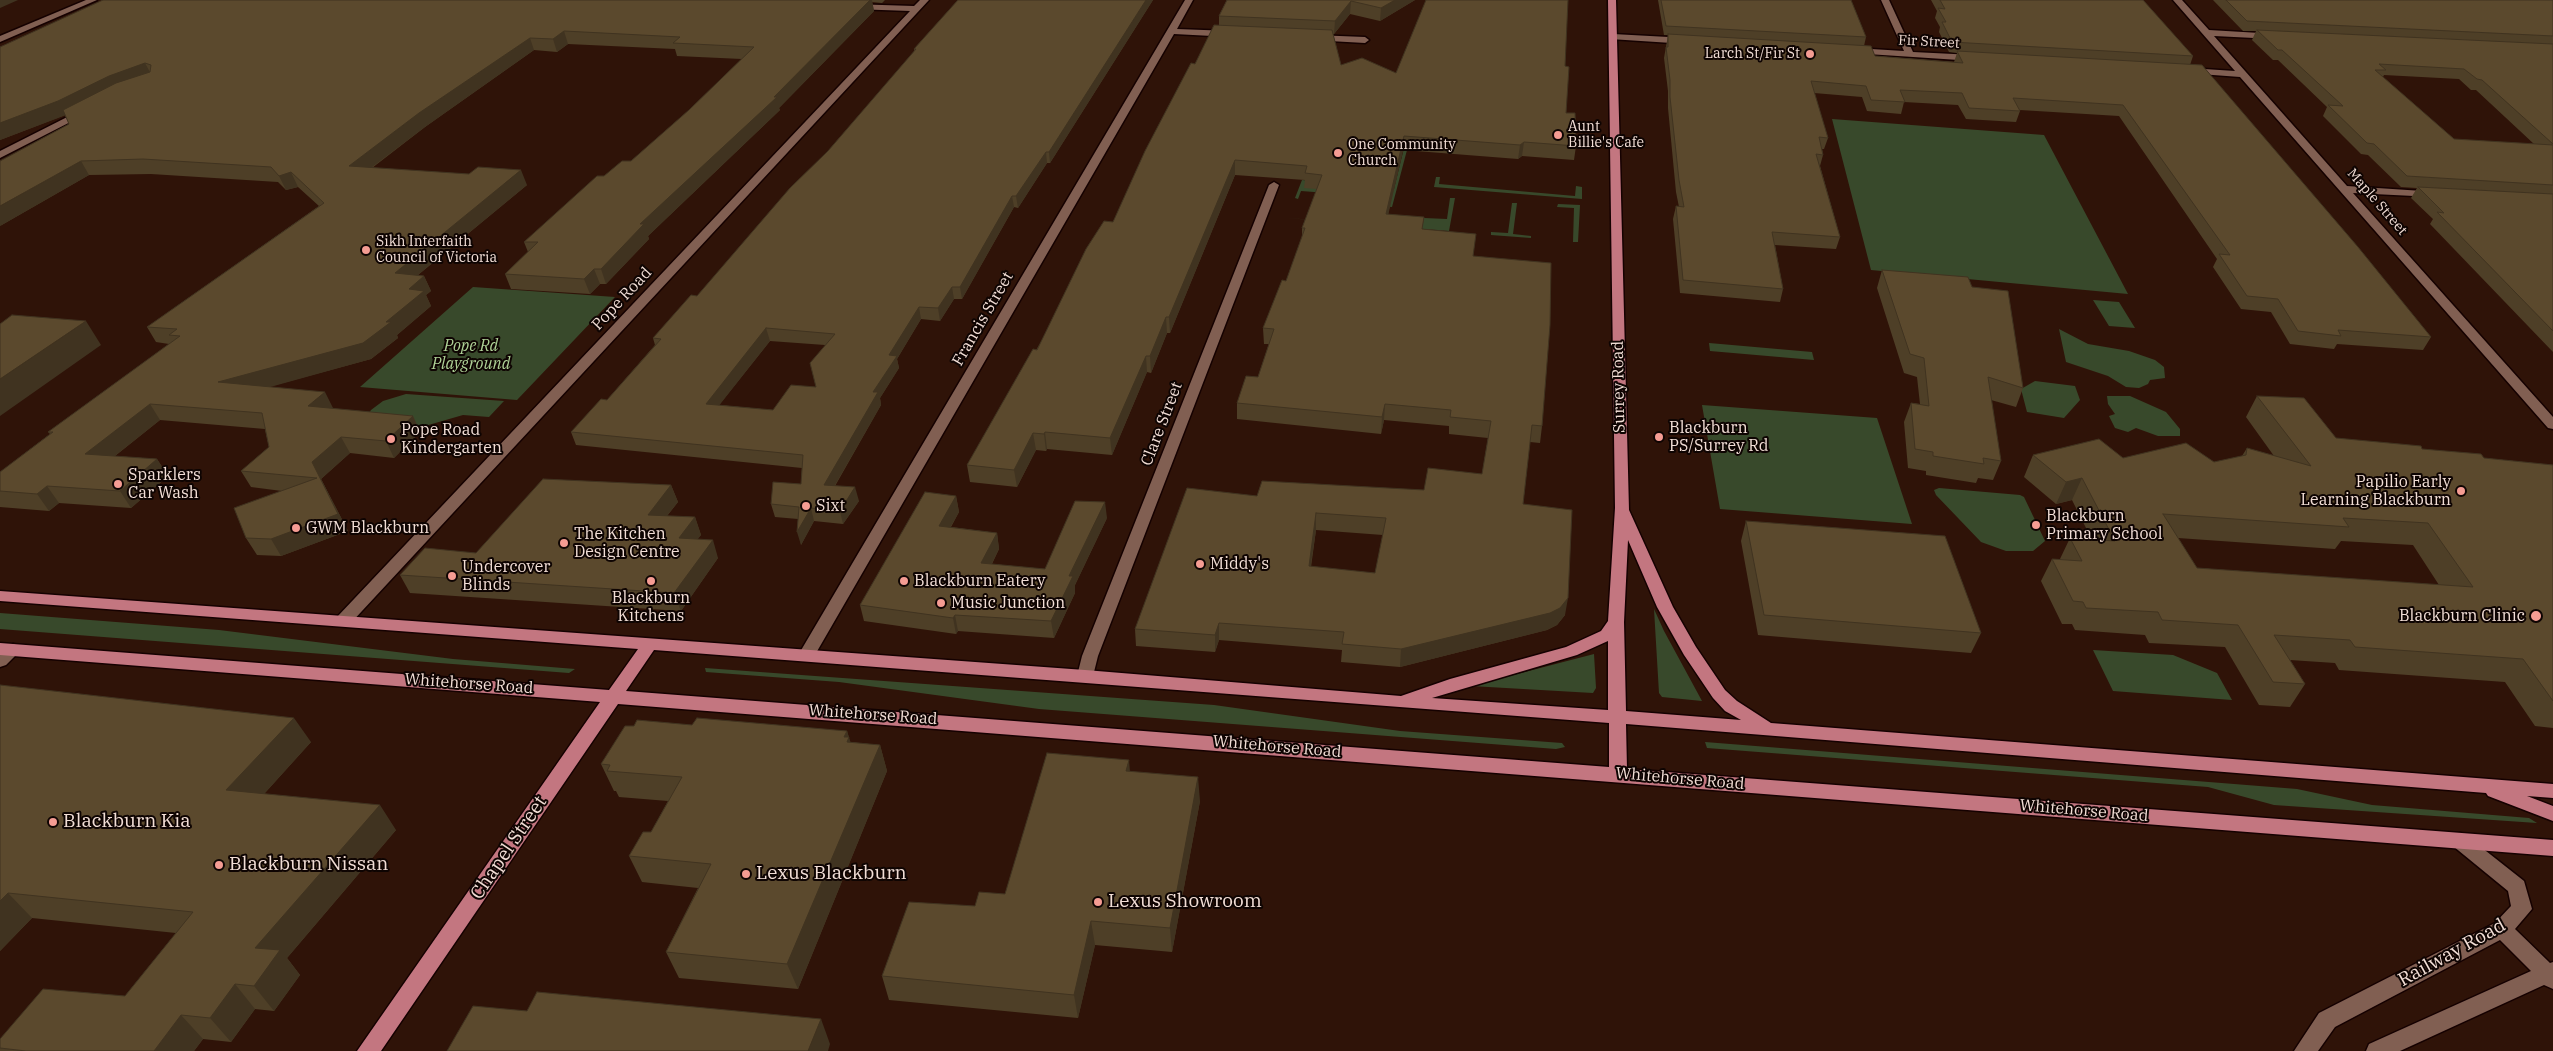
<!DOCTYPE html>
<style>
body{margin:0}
canvas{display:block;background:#2f1308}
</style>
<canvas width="2553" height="1051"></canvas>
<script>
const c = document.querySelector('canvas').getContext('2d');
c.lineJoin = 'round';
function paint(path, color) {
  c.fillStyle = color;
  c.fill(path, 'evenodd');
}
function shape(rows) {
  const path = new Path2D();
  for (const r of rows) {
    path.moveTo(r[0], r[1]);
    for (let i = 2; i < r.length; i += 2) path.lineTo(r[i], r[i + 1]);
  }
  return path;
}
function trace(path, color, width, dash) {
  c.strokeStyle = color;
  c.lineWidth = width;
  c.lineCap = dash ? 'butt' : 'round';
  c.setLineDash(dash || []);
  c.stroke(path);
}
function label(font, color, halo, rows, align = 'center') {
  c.font = font + ' "IBM Plex Serif",serif';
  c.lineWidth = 4;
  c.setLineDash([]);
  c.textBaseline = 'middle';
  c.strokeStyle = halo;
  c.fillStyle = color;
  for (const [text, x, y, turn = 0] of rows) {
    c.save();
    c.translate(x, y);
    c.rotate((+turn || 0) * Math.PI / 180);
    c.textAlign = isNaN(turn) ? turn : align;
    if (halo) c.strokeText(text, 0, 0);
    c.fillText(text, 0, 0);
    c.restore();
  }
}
const green = shape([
 [1832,119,2044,135,2128,294,1871,270],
 [1404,148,1407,150,1392,207,1352,203,1354,195,1301,191,1298,199,1295,198,1302,180,1394,189],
 [1436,177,1440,177,1439,184,1575,196,1576,186,1582,187,1582,199,1434,187],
 [1450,198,1455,198,1449,231,1287,218,1422,228,1424,218,1447,219],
 [1512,203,1517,203,1513,234,1531,236,1531,238,1491,235,1491,232,1508,233],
 [1558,204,1580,205,1578,242,1573,242,1574,208,1557,207],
 [473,287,615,297,517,400,360,387],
 [2093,300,2119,302,2135,328,2109,326],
 [2059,329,2088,344,2129,351,2155,360,2164,367,2165,378,2150,380,2148,384,2139,388,2126,387,2108,376,2066,362],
 [1709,343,1812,352,1814,360,1710,351],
 [2035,381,2075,386,2080,400,2064,418,2027,412,2021,389],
 [406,394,504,401,489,417,463,415,418,428,366,418,371,410,383,401],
 [2107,396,2130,396,2166,412,2180,429,2180,436,2158,436,2136,428,2128,432,2115,428,2109,416,2115,414,2108,404],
 [1702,405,1877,418,1912,524,1720,509],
 [1939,488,2020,495,2024,497,2045,541,2033,551,2006,551,1981,542,1936,495,1934,490],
 [1654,609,1664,631,1702,701,1662,697,1659,693],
 [0,613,219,630,453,659,575,669,569,673,0,629],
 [2093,650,2173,655,2217,673,2232,700,2113,691],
 [1594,654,1596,688,1593,693,1471,686],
 [705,668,1214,705,1400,731,1562,743,1565,747,1556,749,1039,709,839,682,706,672],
 [1705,742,2297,789,2372,805,2529,818,2537,823,2274,805,2208,787,1707,748]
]);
const street = shape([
 [920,0,929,0,349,625,337,625,335,621,337,617,910,11,853,9,849,6,850,4,914,6,920,0],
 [1185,0,1193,0,1177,29,1231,31,1235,34,1231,37,1174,34,812,660,800,660,798,656,800,652,1185,0],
 [1881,0,1889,0,1913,52,1974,55,1979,58,1974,61,1852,53,1851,51,1855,48,1904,51,1881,0],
 [2173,0,2182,0,2209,30,2277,34,2277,38,2274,39,2214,36,2347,186,2438,192,2438,196,2434,197,2353,193,2553,417,2553,429,2548,428,2240,77,2186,73,2186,69,2189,68,2235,71,2173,0],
 [1613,34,1687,38,1691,41,1687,44,1610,39,1610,35,1613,34],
 [1314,35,1365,37,1369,40,1365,43,1311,40,1311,36,1314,35],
 [85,108,90,111,88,113,0,158,0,151,85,108],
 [1274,182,1279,185,1098,656,1093,676,1091,680,1085,682,1079,680,1077,676,1082,656,1269,185,1274,182],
 [13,644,19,646,21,650,6,665,0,667,0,652,13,644],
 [2460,833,2467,836,2524,881,2532,909,2515,929,2550,963,2553,962,2553,989,2544,985,2400,1051,2366,1051,2369,1044,2531,971,2500,940,2335,1027,2318,1051,2294,1051,2319,1013,2495,923,2511,906,2508,891,2453,846,2450,841,2453,836,2460,833]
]);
const secondary = shape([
 [86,0,97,0,0,42,0,36,86,0]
]);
const primary = shape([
 [1608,0,1616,0,1629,510,1673,607,1696,647,1725,690,1737,701,1771,723,2553,784,2553,798,2527,796,2553,806,2553,821,2488,796,2486,793,1626,724,1627,769,2553,840,2553,856,618,704,381,1051,357,1051,600,702,0,655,0,643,609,690,638,649,0,601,0,591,1085,670,1401,696,1450,679,1566,647,1601,631,1608,621,1615,508,1608,0],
 [1628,540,1657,607,1684,655,1713,698,1725,711,1741,720,1626,711,1624,622,1628,540],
 [1608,641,1608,710,1432,698,1577,655,1608,641],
 [654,650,1609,723,1609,767,626,691,654,650]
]);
const wall = shape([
 [103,0,885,0,882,3,872,2,874,11,779,108,780,110,648,236,649,239,606,284,600,284,590,294,511,289,505,274,528,252,524,242,604,176,631,161,689,110,742,59,677,56,675,49,568,44,557,52,534,50,425,127,372,168,527,185,418,275,424,276,431,291,426,295,431,306,397,335,398,338,371,359,268,387,333,409,413,416,420,432,394,458,350,453,321,479,348,531,281,556,257,555,246,538,282,491,251,487,241,471,269,447,265,429,160,420,115,456,157,459,168,476,131,508,59,503,49,511,0,507,0,472,50,434,48,432,169,344,156,342,147,327,319,206,298,187,286,190,278,182,151,174,89,175,0,226,69,124,65,115,0,140,0,47],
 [958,0,1153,0,1050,163,1047,163,1018,208,1014,207,962,299,954,299,940,321,921,319,897,359,899,368,880,398,881,405,835,486,859,501,843,524,814,521,801,545,798,519,775,517,771,504,801,484,802,468,576,445,571,432,607,400,655,345,653,338,697,296,828,151,914,52,914,49],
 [770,341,825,345,816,387,773,410,719,405],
 [1227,0,1415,0,1380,21,1350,14,1334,34,1333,34,1341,65,1396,73,1565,66,1566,113,1576,146,1574,160,1522,156,1518,159,1403,150,1388,214,1423,229,1474,256,1542,426,1540,443,1530,442,1523,504,1565,615,1557,625,1547,630,1400,667,1341,662,1342,650,1219,640,1215,652,1136,646,1135,629,1257,496,1424,490,1482,474,1488,438,1449,434,1449,426,1384,420,1381,434,1237,419,1237,403,1258,377,1269,344,1264,344,1263,328,1286,281,1302,238,1302,228,1317,189,1304,188,1305,180,1235,175,1170,333,1167,333,1151,373,1147,372,1112,455,1047,449,1046,451,1036,450,1017,487,970,482,967,465,1113,222,1195,64,1219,25,1219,16],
 [1316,530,1383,535,1375,573,1311,567],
 [1658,0,1851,0,1866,37,1864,46,1875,56,1954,62,1957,53,1949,52,1939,32,1940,27,1935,18,1937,11,1931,0,2143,0,2193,56,2190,65,2431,337,2423,350,2337,344,2334,349,2290,344,2271,312,2241,309,2213,267,2217,259,2119,116,2020,110,2020,111,2016,122,1966,119,1958,105,1904,102,1901,114,1867,111,1862,97,1814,93,1828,138,1824,149,1822,149,1823,155,1820,166,1840,237,1836,249,1775,245,1783,289,1780,302,1680,293,1673,219,1676,206,1679,207,1676,192,1668,108,1668,91,1664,58,1668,35,1664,35],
 [2213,0,2553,0,2553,352,2430,224,2433,219,2411,198,2417,188,2401,187,2368,155,2361,154,2323,116,2327,107,2278,60,2273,60,2252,40,2256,31,2243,31],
 [2384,75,2459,79,2471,90,2476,90,2534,144,2454,139,2383,77],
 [1882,270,1972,287,2023,388,2016,407,1991,400,2001,461,1993,480,1978,478,1976,483,1926,475,1926,471,1908,468,1904,422,1911,403,1920,404,1917,377,1904,373,1877,288],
 [2257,396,2336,438,2422,449,2484,458,2553,465,2553,728,2535,726,2505,682,2339,670,2335,663,2290,660,2305,684,2290,707,2259,705,2225,647,2149,643,2145,635,2075,630,2072,624,2062,624,2041,581,2052,559,2060,559,2070,538,2092,540,2072,500,2056,504,2024,477,2033,455,2123,458,2214,462,2242,456,2247,448,2274,456,2246,417],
 [2178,538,2335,549,2341,541,2413,545,2439,585,2197,568],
 [671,485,678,502,667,516,695,517,701,535,697,539,718,558,681,611,410,593,400,575,476,553],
 [956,496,959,512,951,527,997,533,999,549,992,564,1045,569,1107,518,1075,585,1075,593,1054,638,958,631,956,634,864,621,860,605],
 [1746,521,1981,633,1971,653,1758,635,1741,541],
 [0,685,311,742,264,794,396,830,287,958,300,975,274,1011,255,1009,231,1042,203,1039,194,1051,0,1051,0,1039,125,996,176,933,32,918,0,951],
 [692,725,847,731,850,742,880,745,887,771,798,989,679,978,666,952,698,888,642,882,629,856,651,832,668,801,619,797,616,791,614,791,601,764,634,726],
 [1130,771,1200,801,1172,952,1095,945,1078,1018,889,1000,882,976,975,906,1005,894]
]);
const shadedWall = shape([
 [0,0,18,0,0,8],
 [870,0,872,0,874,11,779,108,780,110,648,236,649,239,606,284,601,269,640,224,774,97],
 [1146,0,1153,0,1050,163,1049,152],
 [1395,0,1415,0,1380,21,1381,8],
 [1351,1,1350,14,1334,34,1335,21],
 [564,31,568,44,557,52,553,39],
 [530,38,534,50,425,127,355,180,349,166,419,113],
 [145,63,152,76,66,115,0,140,0,123,109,76],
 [1404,136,1403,150,1385,229,1386,214],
 [1524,142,1522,156,1518,159,1520,145],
 [1046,152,1047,163,1018,208,1016,196],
 [1235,160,1235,175,1170,333,1169,317],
 [81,161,89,175,0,226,0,206],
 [521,170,527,185,402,288,395,273],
 [291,172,298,187,286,190,279,176],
 [1012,196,1014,207,962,299,960,287],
 [594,269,600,284,590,294,584,279],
 [424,276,431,291,426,295,431,306,397,335,398,338,371,359,227,399,218,382,386,322,409,289],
 [952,287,954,299,940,321,938,308],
 [919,307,921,319,897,359,899,368,880,398,881,405,827,499,824,485,873,392,889,355],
 [1166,317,1167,333,1151,373,1150,356],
 [86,321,101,345,0,416,0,379],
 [766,328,770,341,710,417,706,404],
 [1146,356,1147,372,1112,455,1110,438],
 [325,392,333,408,317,423,308,406],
 [150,404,160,420,97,470,85,454],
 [1385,404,1384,420,1381,434,1382,417],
 [413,416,420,432,394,458,386,441],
 [1045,432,1047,449,1046,451,1044,434],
 [1033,433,1036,450,1017,487,1014,470],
 [341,437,350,453,321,479,348,531,281,556,271,539,338,514,312,462],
 [157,459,168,476,131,508,120,491],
 [2082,478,2072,500,2056,504,2066,482],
 [671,485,678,502,654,532,648,515],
 [47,486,59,503,49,511,37,494],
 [855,487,859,501,843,524,840,511],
 [956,496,959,512,942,542,939,526],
 [1105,502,1107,518,1075,585,1075,593,1054,638,1051,621,1069,576],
 [811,508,814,521,801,545,797,532],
 [1316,513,1316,530,1308,584,1309,566],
 [695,517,701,535,685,556,679,538],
 [997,533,999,549,984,579,981,563],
 [713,540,718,558,681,611,674,593],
 [1568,598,1565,615,1557,625,1547,630,1400,667,1401,649],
 [955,615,958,631,956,634,953,618],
 [1219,623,1219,640,1215,652,1215,635],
 [294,718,311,742,245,815,226,790],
 [847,731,849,737,857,764,844,737],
 [880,745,887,771,798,989,787,964],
 [1129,760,1131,784,1126,771],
 [1198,777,1200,801,1172,952,1170,928],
 [380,805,396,830,287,958,300,975,274,1011,254,986,255,948],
 [8,893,32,918,0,951,0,901],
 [1091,921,1095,945,1078,1018,1074,995],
 [235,984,255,1009,231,1042,210,1018],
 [181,1015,203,1039,194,1051,154,1051],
 [821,1019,830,1044,828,1051,808,1051]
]);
const building = shape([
 [103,0,870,0,774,97,777,97,640,224,644,224,601,269,594,269,584,279,505,274,538,242,524,242,597,176,604,176,622,161,631,161,689,110,754,47,673,43,680,37,564,31,553,39,530,38,419,113,349,166,469,174,478,167,521,170,395,273,424,276,409,289,424,291,386,322,391,322,363,343,218,382,325,392,308,406,413,416,386,441,341,437,312,462,338,514,271,539,246,538,234,508,317,478,241,471,269,447,262,413,150,404,85,454,157,459,120,491,47,486,37,494,0,491,0,472,53,432,48,432,180,336,169,335,177,329,147,327,324,203,291,172,279,176,271,167,143,159,81,161,0,206,0,161,69,124,63,110,116,83,150,72,151,65,145,63,109,76,58,101,0,123,0,47,103,0],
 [958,0,1146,0,1049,152,1046,152,1016,196,1012,196,960,287,952,287,938,308,919,307,889,355,897,356,873,392,878,392,824,485,855,487,840,511,811,508,797,532,799,507,771,504,773,482,801,484,803,455,571,432,601,399,607,400,661,339,653,338,691,295,697,296,790,188,828,151,916,49,914,49,958,0],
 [766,328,835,334,810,363,816,387,791,385,773,410,706,404,766,328],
 [1227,0,1395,0,1381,8,1351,1,1335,21,1219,16,1227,0],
 [1426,0,1568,0,1565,66,1569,67,1566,113,1575,113,1576,146,1524,142,1520,145,1404,136,1386,214,1424,217,1422,229,1476,234,1473,256,1551,263,1550,325,1542,426,1532,425,1523,504,1572,510,1568,598,1560,608,1550,613,1401,649,1342,644,1344,632,1219,623,1215,635,1135,629,1187,488,1257,496,1262,481,1424,490,1428,468,1482,474,1491,421,1450,417,1451,410,1385,404,1382,417,1237,403,1246,376,1258,377,1274,329,1263,328,1282,280,1286,281,1305,228,1302,228,1322,175,1305,173,1307,166,1235,160,1169,317,1166,317,1150,356,1146,356,1110,438,1045,432,1044,434,1033,433,1014,470,967,465,1033,349,1037,350,1086,249,1104,221,1113,222,1145,151,1191,63,1195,64,1214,25,1332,30,1341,65,1362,58,1396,73,1426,0],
 [1316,513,1386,518,1375,573,1309,566,1316,513],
 [1661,0,1851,0,1866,37,1666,26,1661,0],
 [1940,0,2143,0,2193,56,1952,42,1942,22,1946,22,1938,8,1945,9,1940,0],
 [2226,0,2553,0,2553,36,2247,21,2226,0],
 [2257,30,2553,44,2553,144,2482,80,2477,79,2464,69,2379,64,2386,70,2375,70,2454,139,2553,145,2553,185,2407,176,2374,144,2367,143,2328,105,2343,106,2282,50,2278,50,2257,30],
 [1668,34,1871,46,1875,56,1963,63,1957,51,2202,65,2358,247,2431,337,2338,330,2341,336,2298,331,2278,299,2247,296,2219,254,2230,255,2123,105,2013,98,2020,111,1969,108,1962,93,1900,90,1905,102,1871,100,1866,86,1811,81,1828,138,1819,137,1823,155,1816,154,1840,237,1772,232,1783,289,1683,280,1676,206,1684,207,1679,180,1670,97,1670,80,1666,47,1668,47,1668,34],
 [2418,187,2553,194,2553,331,2437,212,2444,213,2418,187],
 [1882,270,1968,277,1972,287,2008,291,2023,388,1988,377,2001,461,1983,458,1984,464,1933,456,1933,452,1915,449,1911,403,1929,406,1924,358,1910,354,1882,270],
 [12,315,86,321,0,379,0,324,12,315],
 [2257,396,2304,398,2336,438,2421,446,2422,449,2481,454,2484,458,2553,465,2553,701,2523,659,2355,647,2350,640,2274,635,2305,684,2273,682,2238,625,2162,620,2158,612,2086,608,2083,602,2073,601,2052,559,2082,561,2070,538,2115,541,2082,478,2066,482,2033,455,2099,439,2123,458,2186,443,2214,462,2246,455,2247,448,2311,466,2257,396],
 [2163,514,2349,527,2343,518,2428,523,2473,587,2197,568,2163,514],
 [543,479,671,485,648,515,695,517,679,538,713,540,674,593,400,575,425,548,476,553,543,479],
 [925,492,956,496,939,526,997,533,981,563,1045,569,1075,501,1105,502,1069,576,1073,576,1051,621,955,615,953,618,860,605,925,492],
 [1746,521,1945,536,1981,633,1764,615,1746,521],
 [0,685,294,718,226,790,380,805,255,948,280,950,254,986,235,984,210,1018,181,1015,154,1051,26,1051,0,1048,0,1039,43,989,125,996,193,912,8,893,0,901,0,685],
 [697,718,847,731,844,737,849,737,847,742,880,745,787,964,666,952,711,864,629,856,643,832,651,832,682,777,607,771,610,765,601,764,625,726,634,726,637,720,692,725,697,718],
 [1047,753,1129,760,1126,771,1198,777,1170,928,1091,921,1074,995,882,976,909,902,975,906,979,892,1005,894,1047,753],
 [537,992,821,1019,808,1051,447,1051,473,1006,527,1011,537,992]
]);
const markers = [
 [1810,54,5,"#f59c93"],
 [1558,135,5,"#f59c93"],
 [1338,153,5,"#f59c93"],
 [366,250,5,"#f59c93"],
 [1659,437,5,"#f59c93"],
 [391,439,5,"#f59c93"],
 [118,484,5,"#f59c93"],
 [2461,491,5,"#f59c93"],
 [806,506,5,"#f59c93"],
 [2036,525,5,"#f59c93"],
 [296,528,5,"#f59c93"],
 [564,543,5,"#f59c93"],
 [1200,564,5,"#f59c93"],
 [452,576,5,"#f59c93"],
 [651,581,5,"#f59c93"],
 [904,581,5,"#f59c93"],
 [941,603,5,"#f59c93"],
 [2536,616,6,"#f59c93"],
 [53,822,5,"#f59c93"],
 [219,865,5,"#f59c93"],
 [746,874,5,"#f59c93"],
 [1098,902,5,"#f59c93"]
];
const farStreetnames = [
 ["Fir Street",1929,42,3],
 ["Maple Street",2377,202,49]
];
const farPoinames = [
 ["Larch St/Fir St",1800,54,"right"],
 ["Aunt",1568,127],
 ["Billie's Cafe",1568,143],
 ["One Community",1348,145],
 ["Church",1348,161],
 ["Sikh Interfaith",376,242],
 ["Council of Victoria",376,258]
];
const streetNames = [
 ["Pope Road",622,299,-47],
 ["Francis Street",983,319,-60],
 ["Surrey Road",1619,387,-91],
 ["Clare Street",1162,424,-69],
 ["Whitehorse Road",469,684,4],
 ["Whitehorse Road",873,715,4],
 ["Whitehorse Road",1277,747,5],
 ["Whitehorse Road",1680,779,5],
 ["Whitehorse Road",2084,811,5]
];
const parkNames = [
 ["Pope Rd",471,346],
 ["Playground",471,364]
];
const poiNames = [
 ["Blackburn",1669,428],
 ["PS/Surrey Rd",1669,446],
 ["Pope Road",401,430],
 ["Kindergarten",401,448],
 ["Sparklers",128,475],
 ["Car Wash",128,493],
 ["Papilio Early",2451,482,"right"],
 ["Learning Blackburn",2451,500,"right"],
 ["Sixt",816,506],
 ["Blackburn",2046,516],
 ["Primary School",2046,534],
 ["GWM Blackburn",306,528],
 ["The Kitchen",574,534],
 ["Design Centre",574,552],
 ["Middy's",1210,564],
 ["Undercover",462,567],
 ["Blinds",462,585],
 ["Blackburn Eatery",914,581],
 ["Blackburn",651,598,"center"],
 ["Kitchens",651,616,"center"],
 ["Music Junction",951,603],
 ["Blackburn Clinic",2525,616,"right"]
];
const nearPoinames = [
 ["Blackburn Kia",63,822],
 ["Blackburn Nissan",229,865],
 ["Lexus Blackburn",756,874],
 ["Lexus Showroom",1108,902]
];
const nearStreetnames = [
 ["Chapel Street",509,848,-56],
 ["Railway Road",2452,953,-29]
];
paint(green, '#38492b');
trace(street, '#150100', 3);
trace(secondary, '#150100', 3);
trace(primary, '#150100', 3);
paint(street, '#815f52');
paint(secondary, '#815f52');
paint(primary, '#c37680');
paint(wall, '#4e3f27');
paint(shadedWall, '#403320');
paint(building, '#5b492d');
trace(building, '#403320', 1);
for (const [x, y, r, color] of markers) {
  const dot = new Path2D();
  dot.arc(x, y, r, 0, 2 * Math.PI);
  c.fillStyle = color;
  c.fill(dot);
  trace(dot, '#0e0402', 2);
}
label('14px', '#f2ded6', '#0e0402', farStreetnames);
label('14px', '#f2ded6', '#0e0402', farPoinames, 'left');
label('16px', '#f2ded6', '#0e0402', streetNames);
label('italic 16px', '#aed196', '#0e0402', parkNames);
label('16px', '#f2ded6', '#0e0402', poiNames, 'left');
label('19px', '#f2ded6', '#0e0402', nearPoinames, 'left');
label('19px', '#f2ded6', '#0e0402', nearStreetnames);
</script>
